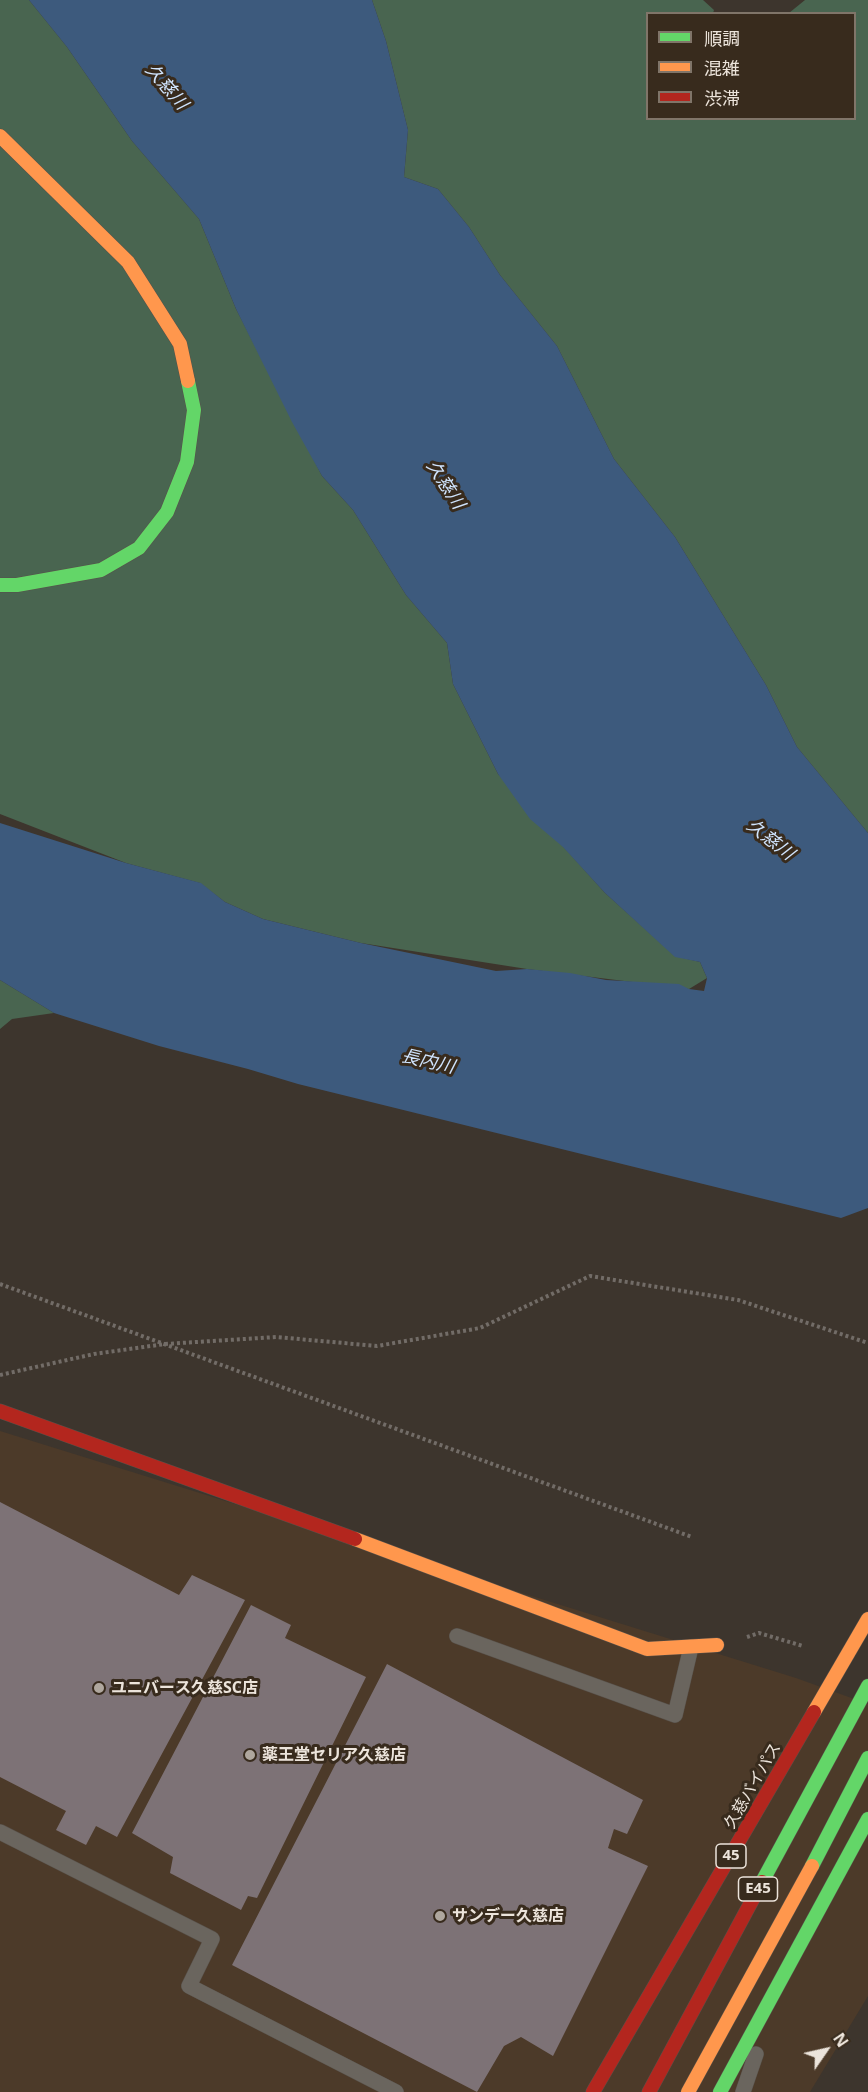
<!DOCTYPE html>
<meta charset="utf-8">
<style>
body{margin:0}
#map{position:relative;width:868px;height:2092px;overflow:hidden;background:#3d352d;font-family:"Open Sans","Noto Sans JP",sans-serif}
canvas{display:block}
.legend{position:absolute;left:646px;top:12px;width:210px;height:108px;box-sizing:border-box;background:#382b1d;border:2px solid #807569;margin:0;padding:8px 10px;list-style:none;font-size:18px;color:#ece4db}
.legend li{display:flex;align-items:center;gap:12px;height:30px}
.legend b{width:30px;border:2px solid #807569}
.north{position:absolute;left:796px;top:2020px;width:60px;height:60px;-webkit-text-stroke:4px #382b1d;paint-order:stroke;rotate:56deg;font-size:16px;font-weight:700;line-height:24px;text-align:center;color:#ece4db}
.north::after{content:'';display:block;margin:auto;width:21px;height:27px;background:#ece4db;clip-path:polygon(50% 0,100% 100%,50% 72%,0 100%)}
</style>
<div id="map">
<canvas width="868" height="2092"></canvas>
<ul class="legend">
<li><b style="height:8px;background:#63d668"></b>順調</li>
<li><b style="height:8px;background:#ff974d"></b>混雑</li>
<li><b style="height:8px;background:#b3261e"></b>渋滞</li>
</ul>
<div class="north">N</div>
</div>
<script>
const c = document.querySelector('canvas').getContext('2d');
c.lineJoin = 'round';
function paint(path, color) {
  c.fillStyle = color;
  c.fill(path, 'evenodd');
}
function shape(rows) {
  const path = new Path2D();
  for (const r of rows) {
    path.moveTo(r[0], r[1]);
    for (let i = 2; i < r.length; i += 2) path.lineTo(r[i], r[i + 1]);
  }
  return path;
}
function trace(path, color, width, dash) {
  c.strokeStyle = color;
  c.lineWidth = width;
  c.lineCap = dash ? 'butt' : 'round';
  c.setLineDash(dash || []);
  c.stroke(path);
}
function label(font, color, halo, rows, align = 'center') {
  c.font = font + ' "Open Sans","Noto Sans JP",sans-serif';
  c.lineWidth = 6;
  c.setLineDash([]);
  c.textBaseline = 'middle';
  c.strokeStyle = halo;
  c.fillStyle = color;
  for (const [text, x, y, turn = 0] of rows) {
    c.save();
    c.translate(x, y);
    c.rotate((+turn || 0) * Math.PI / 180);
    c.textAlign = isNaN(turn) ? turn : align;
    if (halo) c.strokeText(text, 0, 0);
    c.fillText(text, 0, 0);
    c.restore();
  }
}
const built = shape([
 [0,1431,796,1678,868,1704,868,1996,810,2092,0,2092]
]);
const green = shape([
 [0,0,29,0,67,47,132,141,199,219,236,309,322,476,353,510,406,595,447,643,453,684,498,774,605,893,675,956,700,962,707,978,689,989,527,969,361,943,263,919,225,902,200,883,126,863,0,814],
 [372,0,703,0,714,10,713,13,648,14,648,118,854,118,854,14,789,13,805,0,868,0,868,833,797,747,766,685,675,537,614,459,557,346,500,275,469,227,438,189,404,177,408,130,386,41],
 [0,980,54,1013,12,1019,0,1029]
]);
const water = shape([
 [29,0,372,0,386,41,408,130,404,177,438,189,469,227,500,275,557,346,614,459,675,537,766,685,797,747,868,833,868,1208,841,1218,298,1084,248,1069,159,1046,54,1013,0,980,0,823,126,863,201,883,225,902,263,919,361,943,496,971,527,969,570,973,606,980,679,984,689,989,704,991,707,978,700,962,675,957,605,893,563,847,530,819,498,774,453,684,447,643,406,595,353,510,322,476,292,422,236,309,199,219,132,141,67,47]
]);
const building = shape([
 [0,1502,179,1595,192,1575,245,1600,117,1837,96,1826,86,1845,56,1830,66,1811,0,1777],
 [251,1605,291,1625,285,1638,366,1677,257,1898,248,1896,241,1910,170,1873,173,1857,132,1833],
 [387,1664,643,1800,627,1834,614,1829,608,1848,648,1866,553,2056,521,2037,504,2046,477,2092,232,1965]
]);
const path = shape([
 [0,1284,692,1537],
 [0,1375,94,1354,165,1344,276,1337,377,1346,480,1328,590,1276,738,1300,868,1343],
 [747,1637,759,1633,803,1646]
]);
const lane = shape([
 [457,1636,675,1715,691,1647],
 [0,1832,212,1939,189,1986,396,2092],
 [743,2092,756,2054]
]);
const fast = shape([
 [0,585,17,585,101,570,139,548,167,512,187,462,194,410,188,381],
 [812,1866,868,1758],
 [762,1882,868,1686],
 [720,2092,868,1819]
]);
const slow = shape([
 [0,136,128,262,180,344,188,381],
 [355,1539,647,1649,717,1645],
 [814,1712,868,1619],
 [688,2092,812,1866]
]);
const jam = shape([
 [0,1411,355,1539],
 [593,2092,814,1712],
 [649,2092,762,1882]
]);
const markers = [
 [99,1688,6,"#afa79e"],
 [250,1755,6,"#afa79e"],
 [440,1916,6,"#afa79e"]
];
const shields = [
 [731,1856,30],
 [758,1889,39]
];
const shieldNames = [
 ["45",731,1856],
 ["E45",758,1889]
];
const poiNames = [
 ["ユニバース久慈SC店",111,1688],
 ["薬王堂セリア久慈店",262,1755],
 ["サンデー久慈店",452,1916]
];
const streetNames = [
 ["久慈バイパス",753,1786,-60]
];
const waterNames = [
 ["久慈川",166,87,49],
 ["久慈川",445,485,57],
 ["久慈川",770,840,38],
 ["長内川",428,1062,13]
];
paint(built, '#4c3a29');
paint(green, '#496550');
paint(water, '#3d5a7d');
paint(building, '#7d7276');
trace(lane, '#58514a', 16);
trace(fast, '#58514a', 15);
trace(slow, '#58514a', 15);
trace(jam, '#58514a', 15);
trace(path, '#726c67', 4, [3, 3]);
trace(lane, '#6a655e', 15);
trace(fast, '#63d668', 14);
trace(slow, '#ff974d', 14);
trace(jam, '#b3261e', 14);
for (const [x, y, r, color] of markers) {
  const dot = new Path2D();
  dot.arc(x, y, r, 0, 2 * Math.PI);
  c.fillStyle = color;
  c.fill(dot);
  trace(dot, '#382b1d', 2);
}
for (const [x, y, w] of shields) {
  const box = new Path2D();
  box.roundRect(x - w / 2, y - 12, w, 24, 4.5);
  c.fillStyle = '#382b1d';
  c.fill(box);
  trace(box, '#ece4db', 1.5);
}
label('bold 15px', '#ece4db', null, shieldNames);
label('bold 16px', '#ece4db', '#382b1d', poiNames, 'left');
label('16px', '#ece4db', '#382b1d', streetNames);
label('italic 18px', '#d0e5ff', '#382b1d', waterNames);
</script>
